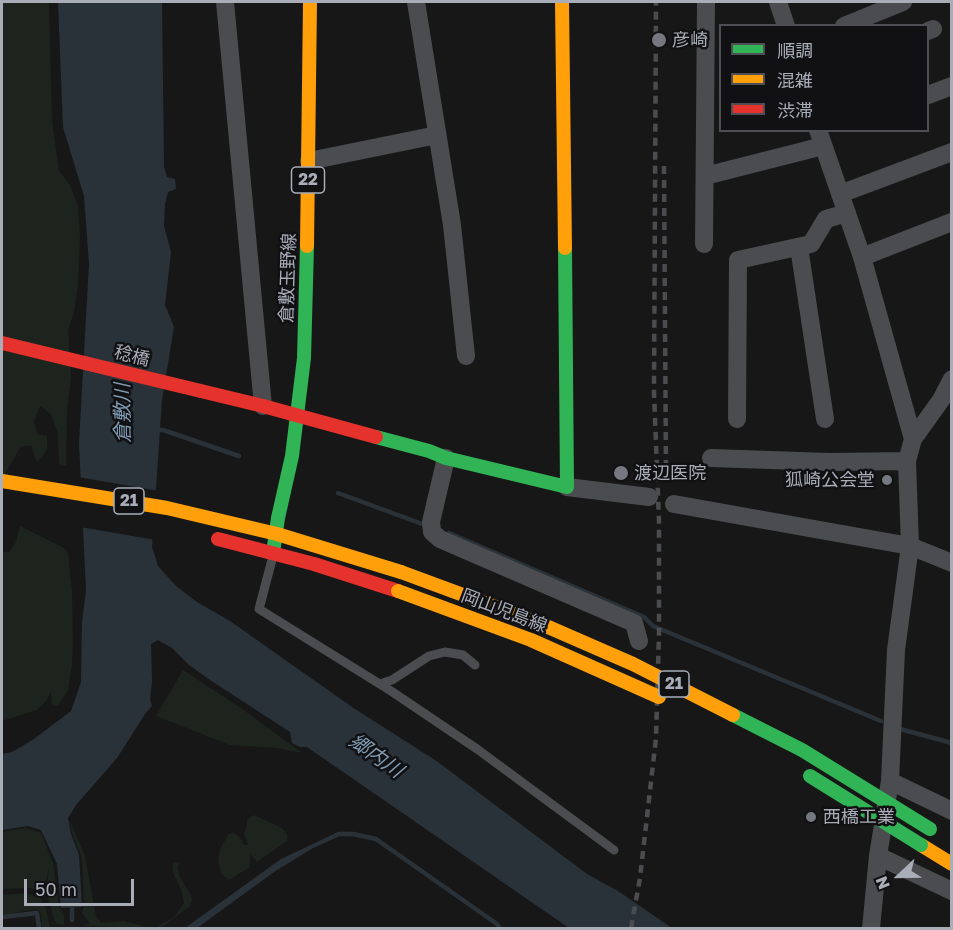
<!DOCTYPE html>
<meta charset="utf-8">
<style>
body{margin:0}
#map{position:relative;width:953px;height:930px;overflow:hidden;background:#171717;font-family:"Golos Text","Noto Sans JP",sans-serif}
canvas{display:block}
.frame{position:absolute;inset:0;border:3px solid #a8adb8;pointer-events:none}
.legend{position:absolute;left:719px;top:24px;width:210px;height:108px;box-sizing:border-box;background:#111113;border:2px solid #4d4f55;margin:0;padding:8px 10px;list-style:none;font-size:18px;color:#a8adb8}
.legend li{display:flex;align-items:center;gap:12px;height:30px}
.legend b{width:30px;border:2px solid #4d4f55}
.north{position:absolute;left:869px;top:846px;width:60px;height:60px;-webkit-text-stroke:4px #111113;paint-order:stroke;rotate:248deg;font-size:16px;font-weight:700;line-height:24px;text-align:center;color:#a8adb8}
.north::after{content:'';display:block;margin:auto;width:21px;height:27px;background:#a8adb8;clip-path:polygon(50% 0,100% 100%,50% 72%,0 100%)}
.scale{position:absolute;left:24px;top:879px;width:110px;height:27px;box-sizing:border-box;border:3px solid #a8adb8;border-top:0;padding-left:8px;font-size:18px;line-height:21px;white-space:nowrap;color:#a8adb8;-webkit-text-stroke:4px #111113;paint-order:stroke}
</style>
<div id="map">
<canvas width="953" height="930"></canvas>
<div class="frame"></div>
<ul class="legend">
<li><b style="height:8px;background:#30b455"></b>順調</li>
<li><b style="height:8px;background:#ff9f0a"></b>混雑</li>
<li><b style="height:8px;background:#e5322d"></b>渋滞</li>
</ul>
<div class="north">N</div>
<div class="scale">50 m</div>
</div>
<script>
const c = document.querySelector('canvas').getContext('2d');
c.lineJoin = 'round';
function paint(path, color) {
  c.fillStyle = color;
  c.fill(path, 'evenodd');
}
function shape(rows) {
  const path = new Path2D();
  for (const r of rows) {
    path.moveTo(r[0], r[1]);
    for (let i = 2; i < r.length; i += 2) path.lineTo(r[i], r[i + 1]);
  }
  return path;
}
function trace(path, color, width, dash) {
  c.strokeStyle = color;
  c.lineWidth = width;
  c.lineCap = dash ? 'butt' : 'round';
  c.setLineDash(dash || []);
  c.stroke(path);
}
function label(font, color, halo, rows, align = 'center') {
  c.font = font + ' "Golos Text","Noto Sans JP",sans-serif';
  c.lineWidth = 5;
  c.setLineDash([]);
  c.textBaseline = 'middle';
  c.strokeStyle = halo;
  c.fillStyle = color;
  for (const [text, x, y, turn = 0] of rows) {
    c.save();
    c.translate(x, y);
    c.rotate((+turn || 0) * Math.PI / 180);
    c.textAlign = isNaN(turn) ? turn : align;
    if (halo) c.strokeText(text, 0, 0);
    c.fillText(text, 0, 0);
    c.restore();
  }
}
const green = shape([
 [2,2,49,2,52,120,59,171,70,185,78,206,80,236,78,285,74,313,68,330,71,377,67,412,66,466,59,464,58,434,51,414,40,406,34,421,37,434,47,436,47,450,37,462,31,446,21,446,2,480],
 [20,526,64,548,68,553,72,591,73,642,72,664,68,690,58,706,52,704,51,691,46,701,37,710,2,721,2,552,9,552,16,542],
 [183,670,241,708,302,753,277,748,230,745,156,716],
 [254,815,282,828,287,834,287,841,257,862,250,854,250,867,229,880,221,874,218,859,220,849,228,835,233,832,239,836,244,845,248,845,244,833,247,826,247,820],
 [70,821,85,856,96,916,101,923,124,921,146,927,157,927,174,917,184,903,181,889,173,873,173,863,181,862,177,867,179,875,190,894,192,899,190,906,161,928,82,926,89,924,89,922,82,913,84,905,82,858,72,833],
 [26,828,41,833,53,863,59,906,64,914,64,925,57,924,54,919,46,891,50,862,44,891,29,888,2,889,2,832],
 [26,893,40,898,46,909,50,928,42,928,41,914,38,909,2,915,2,895]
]);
const water = shape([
 [58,2,162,2,164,167,167,177,175,179,176,189,168,192,165,204,164,226,171,252,165,305,174,327,162,400,152,547,158,566,176,586,197,602,230,621,352,707,438,762,587,874,618,891,672,928,569,928,307,747,300,747,292,743,290,732,207,678,189,665,172,648,158,640,151,644,152,682,150,699,152,706,145,714,117,758,76,805,68,818,71,834,79,855,82,907,61,908,57,864,41,830,28,826,2,830,2,754,12,752,34,739,71,711,81,682,82,622,86,591,79,443,89,264,84,196,63,127],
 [338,832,349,832,313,848,274,872,197,928,185,928,281,859]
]);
const pier = shape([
 [78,477,159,491,156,540,80,527]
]);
const stream = shape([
 [156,430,163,430,239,456],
 [338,493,425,525],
 [449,533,644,617,653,626,881,721],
 [900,729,952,743],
 [339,834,353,834,376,839,497,924,500,928],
 [72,902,72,920],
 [2,917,37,913,39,928]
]);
const lane = shape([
 [273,556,259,609,391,691,477,749,614,850],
 [380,684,392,680,429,656,445,652,463,655,475,665]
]);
const street = shape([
 [225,2,263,406],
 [416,2,452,225,466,356],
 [778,2,786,26],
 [844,26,903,2],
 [928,31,933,29],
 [928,95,952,86],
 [818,130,862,257,913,439],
 [309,161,437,135],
 [705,176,823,146],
 [840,194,952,152],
 [704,244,706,2],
 [799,247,825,419],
 [862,257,952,222],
 [737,419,738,260,811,244,826,219,847,213],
 [446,458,431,522,432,532,440,539,634,623,639,641],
 [711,458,829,462,907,461],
 [567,487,649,497],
 [674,504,910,546,952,563],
 [890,781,952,811],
 [878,856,952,891],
 [871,928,878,856,890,781,896,650,910,546,907,461,913,439,941,400,952,379]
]);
const fast = shape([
 [376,437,429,451,446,458,567,487,565,248],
 [273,553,278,518,292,456,304,358,307,246]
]);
const slow = shape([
 [562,2,565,248],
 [307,246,310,2],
 [2,481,167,508,277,534,401,572],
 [921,845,952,864]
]);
const jam = shape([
 [2,343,263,406,376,437],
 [218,539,314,564,398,591]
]);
const rail = shape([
 [664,166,666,475],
 [631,928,640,878,656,738,659,634,659,521,654,392,656,2]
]);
const fastBridge = shape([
 [733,715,802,750,930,829],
 [810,776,921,845]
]);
const slowBridge = shape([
 [401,572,539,623,633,664,733,715],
 [398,591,531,640,659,697]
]);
const markers = [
 [659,40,8,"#757880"],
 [621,473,8,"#757880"],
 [887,480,6,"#757880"],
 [811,817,6,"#757880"]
];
const shields = [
 [308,180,33],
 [129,501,30],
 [674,684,30]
];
const shieldNames = [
 ["22",308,180],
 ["21",129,501],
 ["21",674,684]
];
const poiNames = [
 ["彦崎",672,40],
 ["渡辺医院",634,473],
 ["狐崎公会堂",875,480,"right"],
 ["西橋工業",823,817]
];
const streetNames = [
 ["倉敷玉野線",288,278,-88],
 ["稔橋",132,356,14],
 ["岡山児島線",504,611,21]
];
const waterNames = [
 ["倉敷川",123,413,-91],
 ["郷内川",376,756,35]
];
paint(green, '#1d241e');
paint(water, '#2a3239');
paint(pier, '#171717');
trace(stream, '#2a3239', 4.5);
trace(lane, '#4b4c50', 9);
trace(street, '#4b4c50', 18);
trace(fast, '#30b455', 14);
trace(slow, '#ff9f0a', 14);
trace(jam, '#e5322d', 14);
trace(rail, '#4b4c4f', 4.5, [8, 6]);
trace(fastBridge, '#30b455', 14);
trace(slowBridge, '#ff9f0a', 14);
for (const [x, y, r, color] of markers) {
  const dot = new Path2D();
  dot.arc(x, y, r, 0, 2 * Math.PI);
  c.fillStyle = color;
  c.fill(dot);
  trace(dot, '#111113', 2);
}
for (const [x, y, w] of shields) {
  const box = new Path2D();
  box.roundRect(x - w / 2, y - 13, w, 26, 4.5);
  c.fillStyle = '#111113';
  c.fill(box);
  trace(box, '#a8adb8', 1.5);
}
label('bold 16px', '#a8adb8', null, shieldNames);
label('18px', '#a8adb8', '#111113', poiNames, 'left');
label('18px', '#a8adb8', '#111113', streetNames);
label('italic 20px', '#7f9bb3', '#111113', waterNames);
</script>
